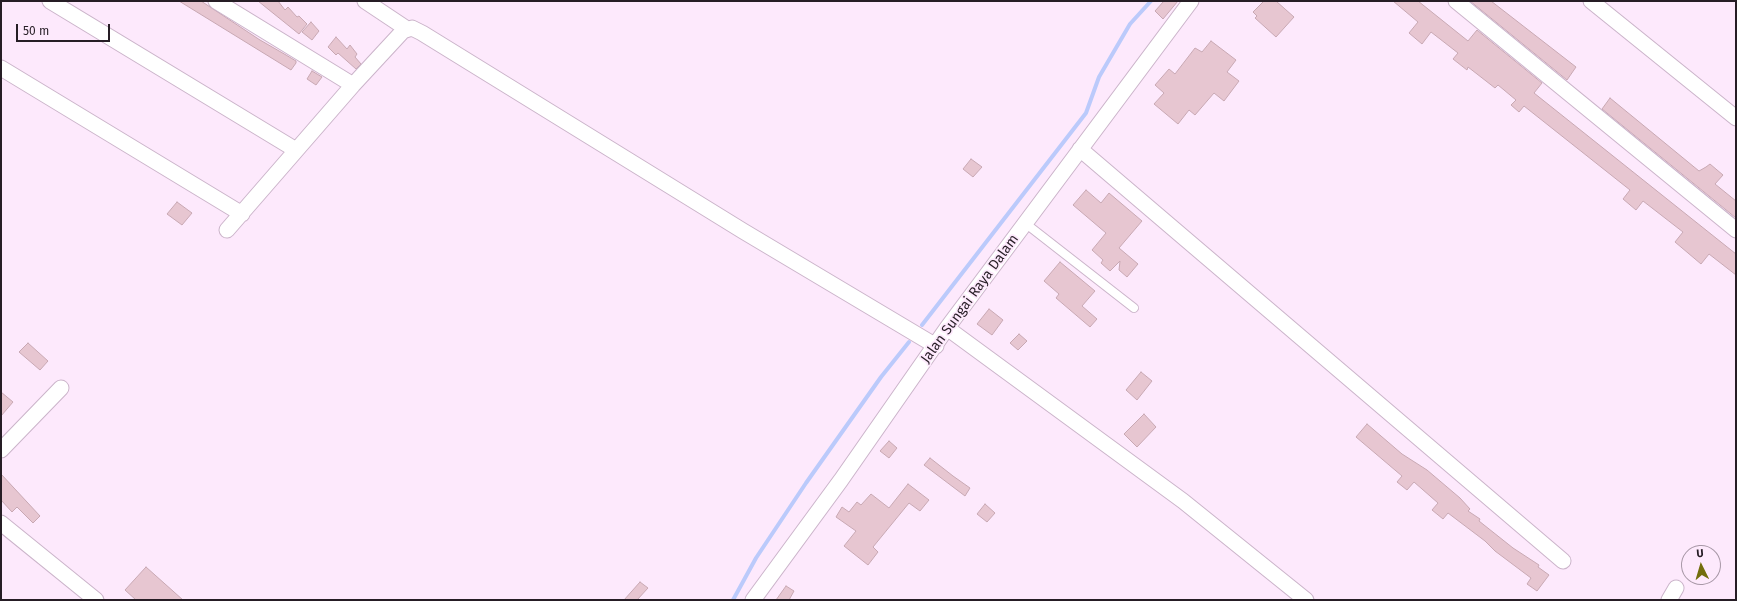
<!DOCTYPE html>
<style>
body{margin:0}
#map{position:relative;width:1737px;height:601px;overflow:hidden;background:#fde9fc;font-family:"Fira Sans",sans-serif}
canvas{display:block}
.frame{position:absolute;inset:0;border:2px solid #261d25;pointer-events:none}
.north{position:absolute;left:1681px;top:545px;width:40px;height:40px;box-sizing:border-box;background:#fde9fc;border:1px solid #a797a6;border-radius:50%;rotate:355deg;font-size:11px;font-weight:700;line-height:16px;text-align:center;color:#261d25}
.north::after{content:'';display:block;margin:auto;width:14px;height:18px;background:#736e0d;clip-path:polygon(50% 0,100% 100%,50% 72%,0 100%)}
.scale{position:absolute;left:16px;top:24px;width:94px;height:18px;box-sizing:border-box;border:2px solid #261d25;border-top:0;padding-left:5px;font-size:12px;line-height:14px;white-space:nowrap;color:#261d25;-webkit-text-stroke:3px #fde9fc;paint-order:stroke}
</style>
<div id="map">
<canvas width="1737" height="601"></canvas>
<div class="frame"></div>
<div class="north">U</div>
<div class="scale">50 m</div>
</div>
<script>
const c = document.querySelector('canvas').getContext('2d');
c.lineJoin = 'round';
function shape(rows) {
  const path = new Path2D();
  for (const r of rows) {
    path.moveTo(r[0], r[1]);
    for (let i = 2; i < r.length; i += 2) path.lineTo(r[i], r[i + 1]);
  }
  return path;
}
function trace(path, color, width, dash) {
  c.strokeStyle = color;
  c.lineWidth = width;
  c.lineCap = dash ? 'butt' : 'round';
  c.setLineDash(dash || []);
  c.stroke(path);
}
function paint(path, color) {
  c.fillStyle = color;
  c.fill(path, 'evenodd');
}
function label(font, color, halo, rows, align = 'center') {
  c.font = font + ' "Fira Sans",sans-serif';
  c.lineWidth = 3.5;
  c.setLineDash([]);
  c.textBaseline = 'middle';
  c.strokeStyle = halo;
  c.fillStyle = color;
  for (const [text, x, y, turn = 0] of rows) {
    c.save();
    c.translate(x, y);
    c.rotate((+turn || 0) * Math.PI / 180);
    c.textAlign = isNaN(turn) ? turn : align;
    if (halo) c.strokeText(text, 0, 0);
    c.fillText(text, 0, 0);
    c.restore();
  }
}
const stream = shape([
 [922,325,1086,113,1099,77,1130,24,1151,1],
 [733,600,756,558,806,483,881,377,909,342]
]);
const building = shape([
 [179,1,201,1,260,40,286,55,296,61,296,63,291,70,179,1],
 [258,1,278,1,285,10,288,7,297,17,299,16,307,24,299,34,258,1],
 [1164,1,1178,1,1163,19,1155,11,1164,1],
 [1264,1,1276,1,1294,17,1276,37,1255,18,1257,16,1253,12,1264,1],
 [1393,1,1418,1,1468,41,1477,30,1542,83,1534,93,1736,254,1736,275,1709,254,1701,264,1675,242,1683,232,1643,201,1636,210,1623,199,1630,190,1524,106,1519,112,1511,105,1516,100,1498,85,1495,88,1468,67,1467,70,1453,59,1458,53,1431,32,1422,44,1409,33,1418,22,1393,1],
 [1470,1,1491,1,1576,67,1567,80,1470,1],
 [311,22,319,31,312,40,302,32,311,22],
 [336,37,347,49,350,45,357,54,355,57,361,64,356,69,338,53,336,55,328,47,336,37],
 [1211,41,1236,60,1227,72,1239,81,1224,101,1214,93,1195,115,1189,110,1178,124,1154,104,1164,93,1155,85,1169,69,1175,74,1195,48,1202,52,1211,41],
 [312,71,322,77,316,85,307,79,312,71],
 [1610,98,1699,171,1706,167,1710,164,1723,175,1715,184,1736,201,1736,218,1602,109,1610,98],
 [971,159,982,167,973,177,963,169,971,159],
 [1086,190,1101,203,1109,193,1142,221,1119,248,1138,264,1127,277,1119,270,1120,261,1110,271,1101,263,1103,260,1092,250,1106,233,1073,205,1086,190],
 [177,202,192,213,182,225,167,214,177,202],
 [1060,262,1095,291,1082,306,1097,319,1090,327,1056,298,1059,294,1044,281,1060,262],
 [989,309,1003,320,992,335,977,324,989,309],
 [1019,334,1027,341,1018,350,1010,343,1019,334],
 [28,343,48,361,40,370,19,352,28,343],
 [1141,372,1152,381,1137,400,1126,390,1141,372],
 [1,392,13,402,1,416,1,392],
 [1144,414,1156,427,1137,447,1124,434,1144,414],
 [1367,424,1402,454,1427,470,1460,498,1470,509,1468,511,1480,519,1479,521,1513,548,1539,565,1538,567,1549,575,1537,591,1527,584,1531,578,1495,551,1485,541,1448,513,1443,519,1432,510,1438,503,1414,482,1407,490,1397,482,1402,476,1356,437,1367,424],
 [889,441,897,448,889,458,880,451,889,441],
 [930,458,953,476,970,488,965,496,924,465,930,458],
 [1,474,40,516,33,523,17,507,12,512,1,500,1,474],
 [908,484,929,500,920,511,909,503,873,547,878,552,868,565,844,546,856,531,836,517,842,507,849,512,857,502,861,505,871,494,889,508,908,484],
 [985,504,995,513,987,522,977,514,985,504],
 [146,567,183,600,136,600,125,590,146,567],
 [640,582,648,588,637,600,624,600,640,582],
 [786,586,794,591,789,600,776,600,786,586]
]);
const service = shape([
 [1025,223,1134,308]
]);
const minor = shape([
 [50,1,296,150],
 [216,1,353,85],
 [365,1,407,29],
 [1456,1,1736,230],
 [1591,1,1736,118],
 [1,68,242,214],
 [1080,149,1563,561],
 [227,230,353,85,403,31,412,28,422,33,743,231,936,346],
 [947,328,1183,501,1306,600],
 [1,450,61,388],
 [1,523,96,600],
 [753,600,841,480,947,328,1191,1],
 [1669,600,1676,588]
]);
const streetNames = [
 ["Jalan Sungai Raya Dalam",970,299,-54]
];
trace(stream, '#bbcafb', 4);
paint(building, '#e7c6d1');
trace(building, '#c8a8b3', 1);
trace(service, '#cbb4ca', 10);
trace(minor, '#cbb4ca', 17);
trace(service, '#fff', 8);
trace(minor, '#fff', 15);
label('14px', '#261d25', '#fde9fc', streetNames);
</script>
